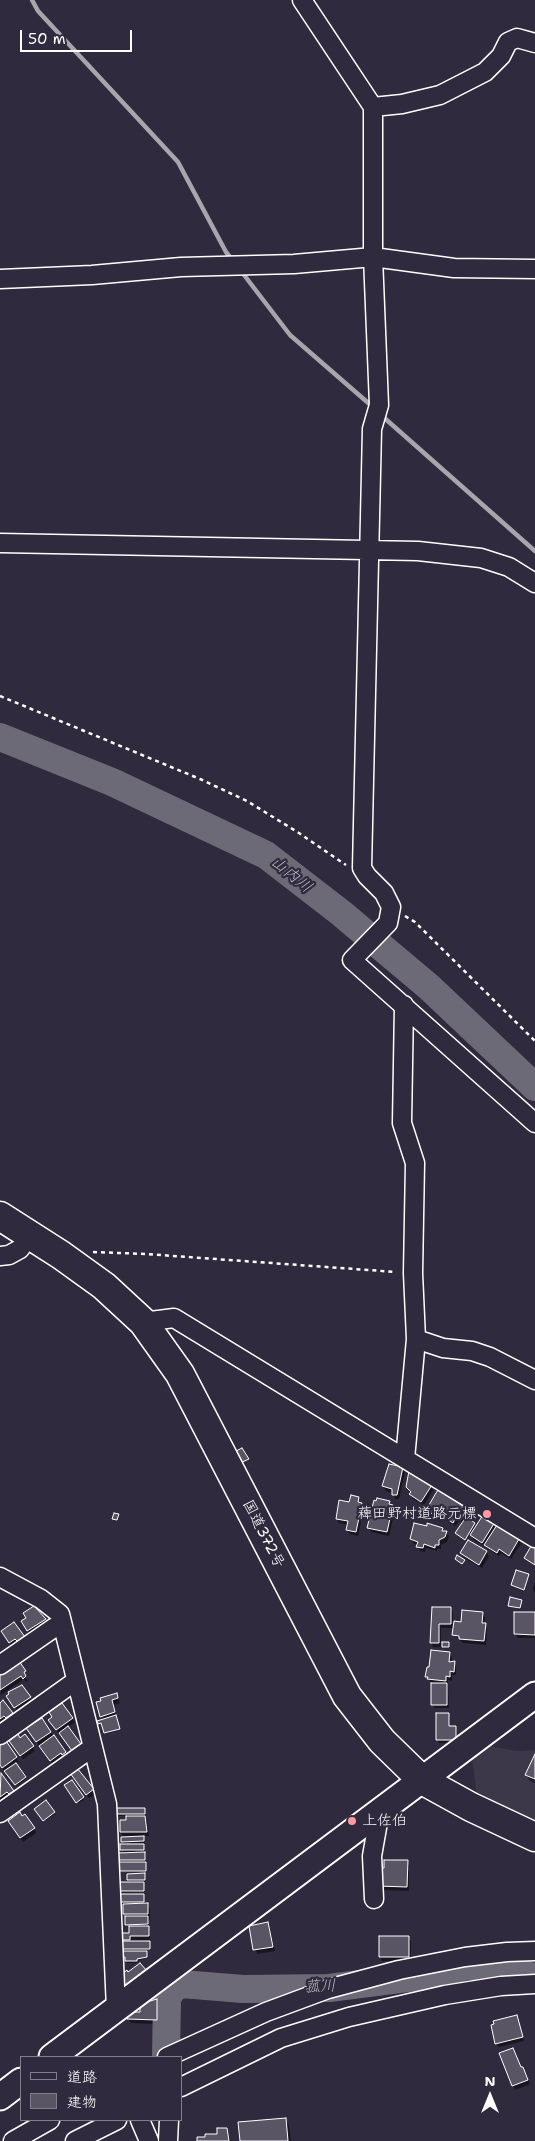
<!DOCTYPE html>
<meta charset="utf-8">
<style>
body{margin:0}
#map{position:relative;width:535px;height:2141px;overflow:hidden;background:#2f2a3d;font-family:"Shantell Sans","Klee One",sans-serif}
canvas{display:block}
.legend{position:absolute;left:20px;top:2056px;width:162px;height:65px;box-sizing:border-box;background:#2f2a3d;border:1px solid #827f8b;margin:0;padding:6px 9px;list-style:none;font-size:15px;color:#fff}
.legend li{display:flex;align-items:center;gap:10px;height:25px}
.legend b{width:25px;border:1px solid #827f8b}
.north{position:absolute;left:465px;top:2071px;width:50px;height:50px;-webkit-text-stroke:4px #2f2a3d;paint-order:stroke;rotate:0deg;font-size:14px;font-weight:700;line-height:20px;text-align:center;color:#fff}
.north::after{content:'';display:block;margin:auto;width:18px;height:22px;background:#fff;clip-path:polygon(50% 0,100% 100%,50% 72%,0 100%)}
.scale{position:absolute;left:20px;top:30px;width:112px;height:22px;box-sizing:border-box;border:2px solid #fff;border-top:0;padding-left:6px;font-size:15px;line-height:18px;white-space:nowrap;color:#fff;-webkit-text-stroke:4px #2f2a3d;paint-order:stroke}
</style>
<div id="map">
<canvas width="535" height="2141"></canvas>
<ul class="legend">
<li><b style="height:6px;background:#2f2a3d"></b>道路</li>
<li><b style="height:14px;background:#595564"></b>建物</li>
</ul>
<div class="north">N</div>
<div class="scale">50 m</div>
</div>
<script>
const c = document.querySelector('canvas').getContext('2d');
c.lineJoin = 'round';
function paint(path, color) {
  c.fillStyle = color;
  c.fill(path, 'evenodd');
}
function shape(rows) {
  const path = new Path2D();
  for (const r of rows) {
    path.moveTo(r[0], r[1]);
    for (let i = 2; i < r.length; i += 2) path.lineTo(r[i], r[i + 1]);
  }
  return path;
}
function trace(path, color, width, dash) {
  c.strokeStyle = color;
  c.lineWidth = width;
  c.lineCap = dash ? 'butt' : 'round';
  c.setLineDash(dash || []);
  c.stroke(path);
}
function label(font, color, halo, rows, align = 'center') {
  c.font = font + ' "Shantell Sans","Klee One",sans-serif';
  c.lineWidth = 4.5;
  c.setLineDash([]);
  c.textBaseline = 'middle';
  c.strokeStyle = halo;
  c.fillStyle = color;
  for (const [text, x, y, turn = 0] of rows) {
    c.save();
    c.translate(x, y);
    c.rotate((+turn || 0) * Math.PI / 180);
    c.textAlign = isNaN(turn) ? turn : align;
    if (halo) c.strokeText(text, 0, 0);
    c.fillText(text, 0, 0);
    c.restore();
  }
}
const built = shape([
 [489,1746,517,1751,535,1750,535,1826,477,1797,472,1758]
]);
const shadow = shape([
 [389,1466,403,1468,405,1472,399,1499,395,1499,393,1493,386,1491,383,1486],
 [431,1486,433,1490,424,1505,413,1499,407,1487],
 [440,1490,444,1496,467,1510,470,1514,466,1519,477,1528,494,1523,497,1527,519,1540,521,1544,511,1559,501,1553,499,1556,488,1549,485,1545,484,1546,474,1540,471,1534,466,1540,486,1552,489,1556,482,1568,464,1558,461,1553,468,1542,457,1534,463,1524,459,1521,455,1526,442,1518,440,1521,430,1514,427,1510],
 [358,1498,364,1508,358,1536,350,1534,347,1530,348,1525,339,1523,337,1519,350,1503],
 [389,1502,395,1510,389,1536,371,1532,369,1528],
 [442,1529,449,1536,447,1542,441,1545,441,1549,437,1549,437,1551,426,1548,425,1552,420,1551,419,1545,414,1544,411,1539],
 [528,1575,524,1591,513,1587,512,1585],
 [535,1582,535,1593,533,1589],
 [521,1601,520,1610,509,1605],
 [433,1609,451,1609,453,1613,453,1622,462,1623,482,1613,485,1618,484,1624,487,1629,486,1645,463,1643,454,1635,454,1628,441,1628,441,1643,449,1643,450,1648,444,1648,441,1643,441,1647,433,1647,431,1643],
 [535,1613,535,1638,518,1638,515,1634],
 [45,1620,47,1624,30,1635,22,1622],
 [14,1624,24,1638,12,1646,5,1636],
 [450,1654,452,1658,451,1663,454,1663,456,1667,456,1675,452,1675,452,1681,448,1680,449,1708,435,1708,432,1704,432,1683,426,1677],
 [19,1663,27,1676,25,1677,28,1681,26,1682,24,1679,1,1695,0,1676],
 [22,1686,32,1702,18,1712,8,1696],
 [116,1695,120,1703,113,1705,120,1730,106,1734,103,1724,99,1723,104,1720,97,1703],
 [0,1704,14,1718,0,1725],
 [448,1714,450,1719,450,1727,455,1727,457,1731,457,1743,439,1743,437,1739],
 [72,1718,75,1722,68,1727,83,1748,75,1754,52,1724],
 [41,1719,68,1756,65,1758,64,1756,53,1764,30,1733],
 [4,1740,19,1762,15,1764,26,1779,16,1786,0,1766,0,1745],
 [20,1740,33,1747,35,1751,23,1759,13,1745],
 [535,1757,535,1783,530,1781,526,1774],
 [77,1770,96,1794,89,1798,74,1778],
 [0,1775,15,1796,12,1798,10,1795,0,1802],
 [72,1781,84,1800,78,1803,65,1785],
 [46,1802,55,1814,44,1821,36,1809],
 [144,1809,145,1815,143,1815,147,1822,149,1836,142,1836,144,1843,127,1843,127,1846,143,1846,146,1872,119,1872,118,1871,122,1864,120,1860,124,1854,122,1846,124,1846,122,1841,124,1838,121,1832,127,1821,127,1816,118,1816,117,1814],
 [12,1825,34,1828,36,1833,23,1842],
 [407,1861,409,1866,409,1891,381,1890,385,1870],
 [144,1875,145,1882,142,1882,144,1892,121,1893,120,1891,130,1883,128,1880],
 [144,1897,144,1905,147,1905,150,1909,150,1918,147,1926,150,1932,150,1940,148,1940,151,1950,145,1950,147,1958,137,1961,137,1963,127,1963,126,1958,122,1957,118,1940,130,1935,130,1926,126,1924,124,1903,120,1902],
 [268,1923,275,1951,257,1954,250,1927],
 [408,1937,411,1941,411,1961,382,1961,380,1957],
 [156,2000,159,2004,158,2024,131,2023,128,2019,142,2014],
 [517,2017,524,2041,499,2047,496,2043],
 [501,2054,525,2072,530,2084,515,2090],
 [285,2119,289,2125,291,2141,241,2141],
 [226,2129,231,2141,198,2141,219,2136]
]);
const stream = shape([
 [32,0,38,11,178,162,226,252,233,261],
 [241,271,290,335,374,408],
 [381,415,535,551]
]);
const river = shape([
 [0,737,112,782,266,855,341,913,429,987,535,1087],
 [166,2057,167,1999,172,1989,182,1984,243,1989,329,1988,431,1975,468,1966,509,1968,535,1978]
]);
const building = shape([
 [242,1448,249,1459,240,1463,234,1452,242,1448],
 [389,1464,403,1467,397,1495,392,1495,392,1489,382,1486,389,1464],
 [409,1471,432,1485,421,1502,409,1494,411,1492,406,1487,409,1471],
 [439,1488,443,1490,441,1492,468,1509,461,1520,456,1517,453,1523,439,1514,437,1517,426,1510,439,1488],
 [351,1495,359,1497,358,1502,362,1503,356,1532,346,1530,348,1521,336,1519,339,1500,349,1502,351,1495],
 [377,1498,390,1501,389,1504,393,1505,387,1532,367,1528,374,1500,376,1501,377,1498],
 [114,1513,119,1514,117,1520,112,1519,114,1513],
 [483,1515,495,1522,482,1543,470,1535,483,1515],
 [466,1517,475,1523,465,1540,455,1533,466,1517],
 [414,1523,427,1526,427,1523,443,1528,442,1531,447,1531,445,1537,439,1540,439,1545,435,1545,435,1548,424,1544,423,1548,416,1547,418,1542,410,1539,414,1523],
 [497,1525,519,1539,509,1556,499,1549,497,1553,484,1545,497,1525],
 [468,1540,487,1551,479,1565,460,1553,468,1540],
 [533,1543,535,1544,535,1565,524,1558,533,1543],
 [457,1555,465,1560,462,1564,455,1559,457,1555],
 [516,1570,529,1574,524,1590,511,1585,516,1570],
 [510,1597,522,1600,520,1608,508,1606,510,1597],
 [34,1606,46,1619,27,1631,21,1621,26,1618,23,1613,34,1606],
 [432,1607,451,1607,451,1624,439,1624,439,1643,430,1643,432,1607],
 [462,1610,483,1612,482,1623,486,1623,484,1641,459,1639,459,1636,452,1635,454,1621,461,1622,462,1610],
 [514,1612,535,1612,535,1635,514,1634,514,1612],
 [14,1622,25,1637,18,1642,15,1639,9,1643,1,1631,14,1622],
 [442,1642,449,1642,449,1647,442,1647,442,1642],
 [431,1650,450,1652,449,1662,455,1661,454,1672,450,1671,450,1677,446,1676,446,1681,427,1679,428,1677,425,1677,427,1667,429,1667,431,1650],
 [19,1661,26,1671,24,1672,26,1676,23,1679,21,1676,0,1690,0,1674,19,1661],
 [431,1683,447,1683,447,1705,431,1705,431,1683],
 [22,1685,31,1697,14,1708,6,1696,9,1694,8,1692,22,1685],
 [117,1693,118,1698,112,1700,115,1712,100,1717,96,1702,101,1701,100,1698,117,1693],
 [3,1700,13,1713,6,1718,4,1716,0,1719,0,1703,3,1700],
 [62,1703,73,1718,56,1730,48,1720,52,1717,49,1712,62,1703],
 [436,1713,449,1713,449,1726,456,1726,456,1740,436,1740,436,1713],
 [116,1715,120,1729,104,1733,101,1723,98,1724,97,1721,116,1715],
 [42,1718,51,1732,36,1742,26,1728,42,1718],
 [68,1726,81,1744,72,1751,59,1733,68,1726],
 [18,1734,20,1738,25,1734,34,1746,20,1756,9,1741,18,1734],
 [54,1735,66,1752,62,1755,61,1753,50,1761,39,1746,54,1735],
 [4,1738,17,1757,2,1768,0,1765,0,1741,4,1738],
 [535,1754,535,1779,525,1775,535,1754],
 [16,1763,26,1777,15,1785,4,1771,16,1763],
 [77,1768,94,1789,86,1795,70,1773,77,1768],
 [1,1773,14,1791,9,1794,7,1792,0,1797,1,1773],
 [72,1780,84,1797,76,1803,64,1785,72,1780],
 [46,1800,55,1812,43,1821,34,1809,46,1800],
 [115,1808,145,1808,145,1814,115,1814,115,1808],
 [20,1812,22,1816,25,1814,35,1828,20,1838,8,1821,20,1812],
 [126,1816,145,1816,147,1832,120,1832,120,1820,126,1820,126,1816],
 [144,1836,144,1841,121,1842,121,1837,144,1836],
 [120,1844,144,1844,144,1850,120,1850,120,1844],
 [145,1852,145,1860,119,1860,118,1853,145,1852],
 [384,1860,408,1860,407,1887,377,1886,378,1868,384,1868,384,1860],
 [116,1862,146,1862,146,1871,116,1871,116,1862],
 [145,1873,145,1880,127,1880,127,1874,145,1873],
 [119,1882,144,1882,144,1891,119,1891,119,1882],
 [119,1894,144,1894,144,1902,119,1902,119,1894],
 [148,1903,148,1914,123,1914,123,1904,148,1903],
 [125,1916,148,1916,148,1924,125,1925,125,1916],
 [268,1922,273,1947,253,1950,249,1926,268,1922],
 [129,1926,149,1926,149,1936,130,1936,130,1940,117,1940,117,1933,129,1933,129,1926],
 [379,1936,409,1936,409,1957,379,1957,379,1936],
 [119,1941,150,1941,150,1949,119,1949,119,1941],
 [121,1951,147,1951,147,1957,137,1959,137,1961,125,1961,125,1957,121,1957,121,1951],
 [140,1963,147,1971,127,1987,118,1977,127,1970,128,1972,140,1963],
 [157,1999,157,2020,127,2019,127,2012,140,2012,140,2004,157,1999],
 [517,2015,523,2037,495,2044,491,2025,494,2024,493,2021,517,2015],
 [513,2048,521,2067,523,2067,528,2080,512,2086,499,2053,513,2048],
 [286,2118,288,2141,240,2141,238,2122,286,2118],
 [217,2128,227,2128,229,2141,197,2141,197,2137,205,2137,205,2134,217,2134,217,2128]
]);
const path = shape([
 [0,696,200,779,247,801,299,833,346,865],
 [405,916,415,922,535,1041],
 [93,1252,146,1254,396,1272]
]);
const street = shape([
 [302,0,373,107],
 [535,43,517,38,508,42,501,56,485,72,440,95,402,104,373,107,373,257,379,405,372,429,362,868,367,876,384,893,391,907,388,923,352,960,535,1123],
 [0,279,92,275,181,267,294,264,373,257,454,268,535,269],
 [0,543,418,551,481,558,509,567,535,583],
 [404,1005,402,1123,415,1163,413,1273,416,1339,405,1459],
 [0,1256,9,1255,20,1249,30,1235],
 [143,1322,174,1318,535,1538],
 [416,1339,443,1348,472,1351,490,1357,535,1380],
 [0,1577,41,1599,60,1614,107,1804,116,2009],
 [0,1665,55,1627,62,1624],
 [0,1735,70,1685,77,1684],
 [0,1813,93,1747],
 [374,1899,372,1856,380,1811],
 [167,2057,266,2012,328,1989,399,1970,465,1957,507,1952,535,1951],
 [181,2087,281,2038,349,2017,445,1995,501,1986,535,1984],
 [140,2120,149,2141],
 [13,2141,50,2120],
 [75,2141,117,2120],
 [168,2141,169,2120]
]);
const secondary = shape([
 [52,2057,535,1695],
 [0,2097,21,2081]
]);
const highway = shape([
 [0,1216,61,1255,104,1286,143,1322,180,1374,347,1696,382,1741,422,1780,471,1807,535,1837]
]);
const markers = [
 [487,1514,5,"#ff9aa2"],
 [352,1821,5,"#ff9aa2"]
];
const poiNames = [
 ["薭田野村道路元標",477,1514],
 ["上佐伯",362,1821,"left"]
];
const streetNames = [
 ["国道372号",263,1534,63]
];
const waterNames = [
 ["山内川",291,875,39],
 ["菰川",320,1987,-3]
];
paint(built, '#3c3749');
paint(shadow, '#0007');
trace(stream, '#a7a6ad', 4.5);
trace(river, '#6d6a77', 28);
paint(building, '#595564');
trace(building, '#fff', 1);
trace(street, '#fff', 21);
trace(secondary, '#fff', 29);
trace(highway, '#fff', 31);
trace(path, '#fff', 2.5, [4, 4]);
trace(street, '#2f2a3d', 18);
trace(secondary, '#2f2a3d', 25);
trace(highway, '#2f2a3d', 28);
for (const [x, y, r, color] of markers) {
  const dot = new Path2D();
  dot.arc(x, y, r, 0, 2 * Math.PI);
  c.fillStyle = color;
  c.fill(dot);
  trace(dot, '#2f2a3d', 2);
}
label('15px', '#fff', '#2f2a3d', poiNames, 'right');
label('15px', '#fff', '#2f2a3d', streetNames);
label('italic 16px', '#b6b4bb', '#2f2a3d', waterNames);
</script>
